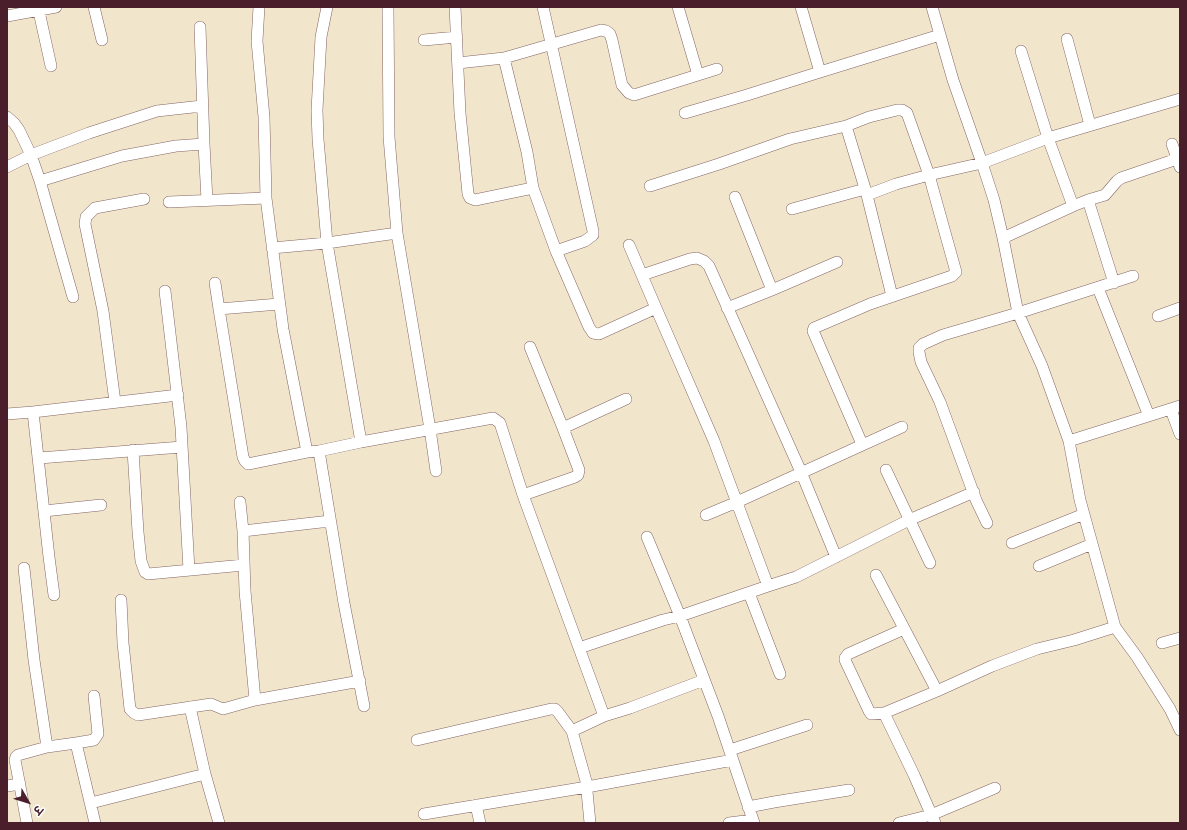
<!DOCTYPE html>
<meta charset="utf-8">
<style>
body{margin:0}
#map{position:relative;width:1187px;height:830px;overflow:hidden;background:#f1e6cc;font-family:"Balsamiq Sans","Playpen Sans Deva",sans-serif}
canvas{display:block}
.frame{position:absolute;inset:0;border:8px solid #4a1f2b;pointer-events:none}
.north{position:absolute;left:8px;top:782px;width:40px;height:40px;-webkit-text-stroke:3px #fff;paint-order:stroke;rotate:129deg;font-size:11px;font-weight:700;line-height:16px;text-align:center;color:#4a1f2b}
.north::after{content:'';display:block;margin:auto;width:14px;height:18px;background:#4a1f2b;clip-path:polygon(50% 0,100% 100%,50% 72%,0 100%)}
</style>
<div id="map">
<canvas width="1187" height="830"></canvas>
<div class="frame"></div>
<div class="north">उ</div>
</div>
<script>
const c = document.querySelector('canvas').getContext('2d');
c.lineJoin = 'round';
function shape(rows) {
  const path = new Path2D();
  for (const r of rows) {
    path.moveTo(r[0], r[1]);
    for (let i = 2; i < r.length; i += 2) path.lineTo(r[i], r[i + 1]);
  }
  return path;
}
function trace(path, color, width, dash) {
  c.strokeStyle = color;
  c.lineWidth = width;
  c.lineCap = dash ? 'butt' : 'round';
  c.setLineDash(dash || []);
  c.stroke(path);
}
const street = shape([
 [38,7,51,66],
 [94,7,102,40],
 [259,7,257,41,264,117,266,198,283,329,307,452,319,451,344,603,364,706],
 [327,7,321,37,317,110,318,139,327,243,361,442],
 [388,7,389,137,397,233,430,429,436,471],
 [455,7,460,113,468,194,470,198,475,200,533,188],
 [543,7,593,231,593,235,585,241,556,251],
 [678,7,698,75],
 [801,7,820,72],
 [932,7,953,80,982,163,994,200,1003,238,1018,313,1042,366,1069,441,1080,500,1115,627,1137,657,1170,709,1180,730],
 [7,16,56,7],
 [200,27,204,144,207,200],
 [1067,39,1090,125],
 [424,40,457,37],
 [1021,51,1048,138,1180,99],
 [504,58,527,152,533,188,556,251,589,327,593,333,599,334,656,308],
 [458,63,504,58,601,30,606,31,610,34,612,40,622,85,629,93,634,95,717,69],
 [685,113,747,95,820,72,940,35],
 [7,117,14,123,19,130,31,155,40,181,73,297],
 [846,126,867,195,892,296],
 [1172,144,1180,167],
 [7,167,31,155,89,133,157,111,202,106],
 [40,181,122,156,176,146,204,144],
 [650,186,719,164,790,139,846,126,869,117,897,110,902,110,907,113,929,175,956,272,952,276,870,304,814,328,813,331,862,444],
 [867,195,896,184,929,175,982,163,1048,138,1073,206],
 [735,197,772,290],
 [1088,200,1114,283],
 [169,202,266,198],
 [792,209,865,189],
 [1003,238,1073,206,1088,200,1105,195,1117,181,1121,178,1177,159],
 [629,245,656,308,714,441,768,586],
 [272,248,327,243,397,233],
 [642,275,690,259,697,258,704,261,709,266,801,472,836,557],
 [215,283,219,309],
 [1098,288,1149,416],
 [165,291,181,427,189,570],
 [279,304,219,309,243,457,245,461,248,464,307,452],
 [727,308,772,290,837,262],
 [1158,316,1180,308],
 [115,402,103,311,85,224,86,217,95,208,144,199],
 [1171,410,1180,434],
 [33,412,49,557,54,595],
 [7,414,33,412,178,395],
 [563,428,626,399],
 [1069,441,1180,406],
 [133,450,138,532,141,561,145,572,148,574,244,565],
 [319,451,361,442,493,418,500,423,523,495,604,716],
 [39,458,182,447],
 [886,470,930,563],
 [523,495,575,477,578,475,579,470,563,428,530,347],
 [240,502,243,531,245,591,255,700,360,681],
 [44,511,101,505],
 [706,515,737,502,902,427],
 [987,523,976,500,940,402,921,362,919,352,919,348,923,344,943,335,1018,313,1133,276],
 [243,531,330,521],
 [647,537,680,616,718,716,754,823],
 [1012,543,1084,514],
 [1039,566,1092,544],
 [24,568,34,660,47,747],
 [876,575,937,691],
 [749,593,780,674],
 [121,600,123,643,130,709,134,713,138,715,211,704,223,709,255,700],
 [904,629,848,654,845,658,845,660,869,711,871,714,884,713,937,691,992,666,1037,649,1074,640,1115,627],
 [1162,643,1180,638],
 [579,648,663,620,680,616,768,586,796,577,909,520,974,492],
 [190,707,205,774],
 [884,713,914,775,935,823],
 [572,731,604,716,630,708,704,680],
 [417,740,551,709,555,709,558,712,572,731,586,781,590,823],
 [76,743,95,823],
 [730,750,807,725],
 [7,786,20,784],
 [91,803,205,774,219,823],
 [476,805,480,823],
 [748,807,774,802,849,790],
 [424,814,587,787,733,760],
 [27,823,15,760,16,757,18,755,47,747,76,743,94,740,98,734,94,696],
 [729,823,753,820],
 [899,823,931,815,995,788]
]);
trace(street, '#846563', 12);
trace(street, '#fff', 11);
</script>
